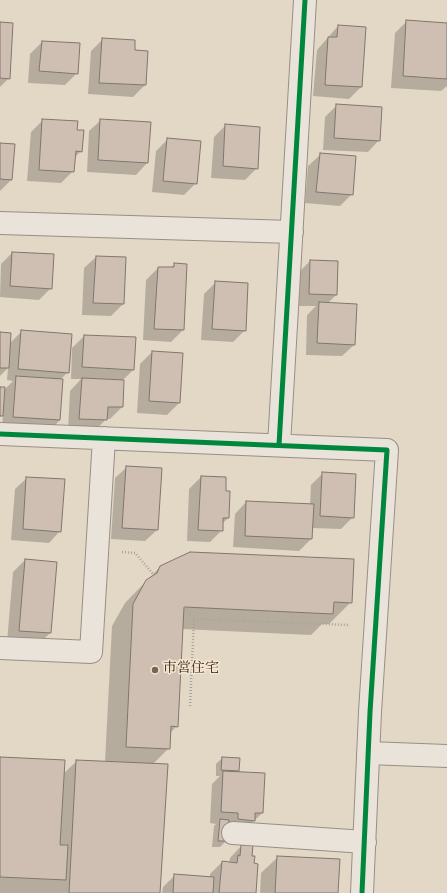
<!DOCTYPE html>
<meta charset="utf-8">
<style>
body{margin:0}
canvas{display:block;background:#e3d7c6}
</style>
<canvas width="447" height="893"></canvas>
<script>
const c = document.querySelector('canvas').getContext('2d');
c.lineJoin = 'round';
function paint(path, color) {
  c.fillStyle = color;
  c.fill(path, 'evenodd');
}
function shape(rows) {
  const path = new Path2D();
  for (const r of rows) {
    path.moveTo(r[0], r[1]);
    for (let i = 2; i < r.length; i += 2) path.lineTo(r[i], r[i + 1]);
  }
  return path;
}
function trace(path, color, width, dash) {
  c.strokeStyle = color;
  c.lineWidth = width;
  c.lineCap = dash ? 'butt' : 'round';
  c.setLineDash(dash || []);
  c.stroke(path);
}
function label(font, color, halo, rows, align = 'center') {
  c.font = font + ' "Sorts Mill Goudy","Noto Serif JP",serif';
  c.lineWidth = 3;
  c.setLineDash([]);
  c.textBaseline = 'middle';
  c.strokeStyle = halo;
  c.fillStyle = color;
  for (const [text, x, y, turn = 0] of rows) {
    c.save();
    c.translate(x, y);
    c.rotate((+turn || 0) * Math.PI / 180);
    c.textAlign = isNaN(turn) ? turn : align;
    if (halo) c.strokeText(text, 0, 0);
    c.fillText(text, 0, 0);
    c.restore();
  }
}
const shadow = shape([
 [407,21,447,24,447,86,441,91,391,88,395,33],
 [0,23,9,78,0,87],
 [338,26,361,87,349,99,313,96,317,50],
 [103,39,145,85,133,97,88,94,91,51],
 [42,42,79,44,77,73,65,85,28,83,30,54],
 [337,105,379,140,368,152,323,150,325,117],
 [43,120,76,131,81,151,74,158,73,171,61,183,27,181,31,132],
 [101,120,147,163,136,175,87,172,89,131],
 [226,125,257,168,245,180,211,178,214,137],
 [168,139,196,183,184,195,152,192,156,151],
 [0,144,11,180,0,191],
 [320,155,352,194,340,206,305,203,308,166],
 [12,253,51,288,39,300,0,297,1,264],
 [96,257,123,304,111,316,82,315,84,268],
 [310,261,336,295,327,304,354,345,342,356,306,355,307,315,316,306,297,306,298,273],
 [175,264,183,330,171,342,143,340,146,280,158,268,170,268],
 [216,282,245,330,233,342,201,340,204,294],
 [22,331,68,372,60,380,60,420,48,432,2,429,3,414,0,417,0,388,4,390,13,381,7,380,8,368,0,376,0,333,10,343],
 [84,336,133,370,123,380,122,407,110,419,106,419,94,432,68,430,70,391,81,379,71,379,72,348],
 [152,352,179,403,167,415,137,413,140,364],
 [127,467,157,530,145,541,111,539,115,478],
 [323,473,353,517,341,529,312,528,311,539,299,551,233,547,235,514,246,502,310,505,311,485],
 [201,477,225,478,225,492,228,518,222,524,222,530,210,542,187,541,189,489],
 [27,478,60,531,49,543,11,540,15,489],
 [25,560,50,633,38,645,7,642,13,572],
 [160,567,351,602,329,624,322,624,311,635,182,629,177,726,169,734,169,748,152,765,159,893,0,893,0,758,63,774,77,761,105,762,112,626,125,603],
 [222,758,238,771,236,772,262,813,250,825,226,841,220,847,212,847,214,826,216,824,210,823,212,784,220,776,216,776,216,764],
 [241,846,251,857,255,893,162,893,163,887,175,875,210,878,210,874,222,862,229,863,230,858],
 [278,857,337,893,260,893,261,873]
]);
const building = shape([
 [406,20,447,23,447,79,403,76,406,20],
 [0,22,13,23,10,79,0,78,0,22],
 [338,25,366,27,362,87,325,85,328,37,337,37,338,25],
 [102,38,135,40,135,50,148,51,146,85,99,83,102,38],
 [42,41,80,43,78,74,39,71,42,41],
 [336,104,382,107,380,141,334,138,336,104],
 [42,119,78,121,77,130,84,130,82,152,76,151,74,172,39,170,42,119],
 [100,119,151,122,148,163,98,160,100,119],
 [225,124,260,127,258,169,223,166,225,124],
 [167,138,201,141,197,184,163,181,167,138],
 [0,143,15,144,12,180,0,179,0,143],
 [320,153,356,156,353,195,316,192,320,153],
 [12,252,54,254,52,289,10,286,12,252],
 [96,256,126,257,124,304,93,303,96,256],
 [310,260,338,261,337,295,309,294,310,260],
 [174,263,187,264,184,330,154,329,158,267,174,267,174,263],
 [215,281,248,283,246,331,212,329,215,281],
 [319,302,357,304,355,345,317,343,319,302],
 [21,330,72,334,69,373,18,369,21,330],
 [0,332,11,333,9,368,0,368,0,332],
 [84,335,136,337,134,370,82,367,84,335],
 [152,351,183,353,180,403,149,401,152,351],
 [16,376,63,379,60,420,13,417,16,376],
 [82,378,124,380,123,407,108,407,107,420,79,419,82,378],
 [0,387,5,387,3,416,0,416,0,387],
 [126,466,162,468,158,530,122,528,126,466],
 [322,472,356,474,354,518,320,516,322,472],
 [201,476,226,477,226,491,230,491,229,518,223,518,223,531,198,530,201,476],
 [26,477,65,479,61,532,23,529,26,477],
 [246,501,314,504,312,539,245,536,246,501],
 [190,552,354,559,352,603,334,602,333,614,184,607,178,727,171,726,170,749,126,747,133,604,146,580,157,573,160,566,190,552],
 [25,559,57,562,51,633,19,631,25,559],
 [0,757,65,760,60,845,68,845,66,880,0,877,0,757],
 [222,757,240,758,239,771,221,770,222,757],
 [76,760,168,764,160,893,69,893,76,760],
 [223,771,265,773,263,813,255,813,255,821,238,819,238,813,221,812,223,771],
 [220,819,229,820,227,841,218,841,220,819],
 [241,845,253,845,252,856,255,856,254,863,258,864,256,893,219,893,222,861,237,863,238,855,240,856,241,845],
 [277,856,340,859,338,893,275,893,277,856],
 [174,874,214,877,213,893,173,893,174,874]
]);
const path = shape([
 [122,552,135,553,154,575],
 [184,607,194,619],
 [190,706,194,619,350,625]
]);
const minor = shape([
 [0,223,292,232],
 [0,434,387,450,370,712,362,893],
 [279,445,305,0],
 [0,648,91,652,104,438],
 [368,753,447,756],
 [233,833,365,842]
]);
const cycleway = shape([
 [0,434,387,450,370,712,362,893],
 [279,445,305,0]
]);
const markers = [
 [155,670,4,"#766454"]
];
const poiNames = [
 ["市営住宅",163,670]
];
paint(shadow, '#0003');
paint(building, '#cfbfb3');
trace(building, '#80776c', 1);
trace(minor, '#988f83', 24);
trace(path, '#a9a29b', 2.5, [1, 2]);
trace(minor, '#e9e3da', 22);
trace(cycleway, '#00873e', 5);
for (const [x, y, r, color] of markers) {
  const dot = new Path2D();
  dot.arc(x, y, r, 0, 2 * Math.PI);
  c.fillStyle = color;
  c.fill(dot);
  trace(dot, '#f5e7d2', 1.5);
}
label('14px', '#3b2617', '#f5e7d2', poiNames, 'left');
</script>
